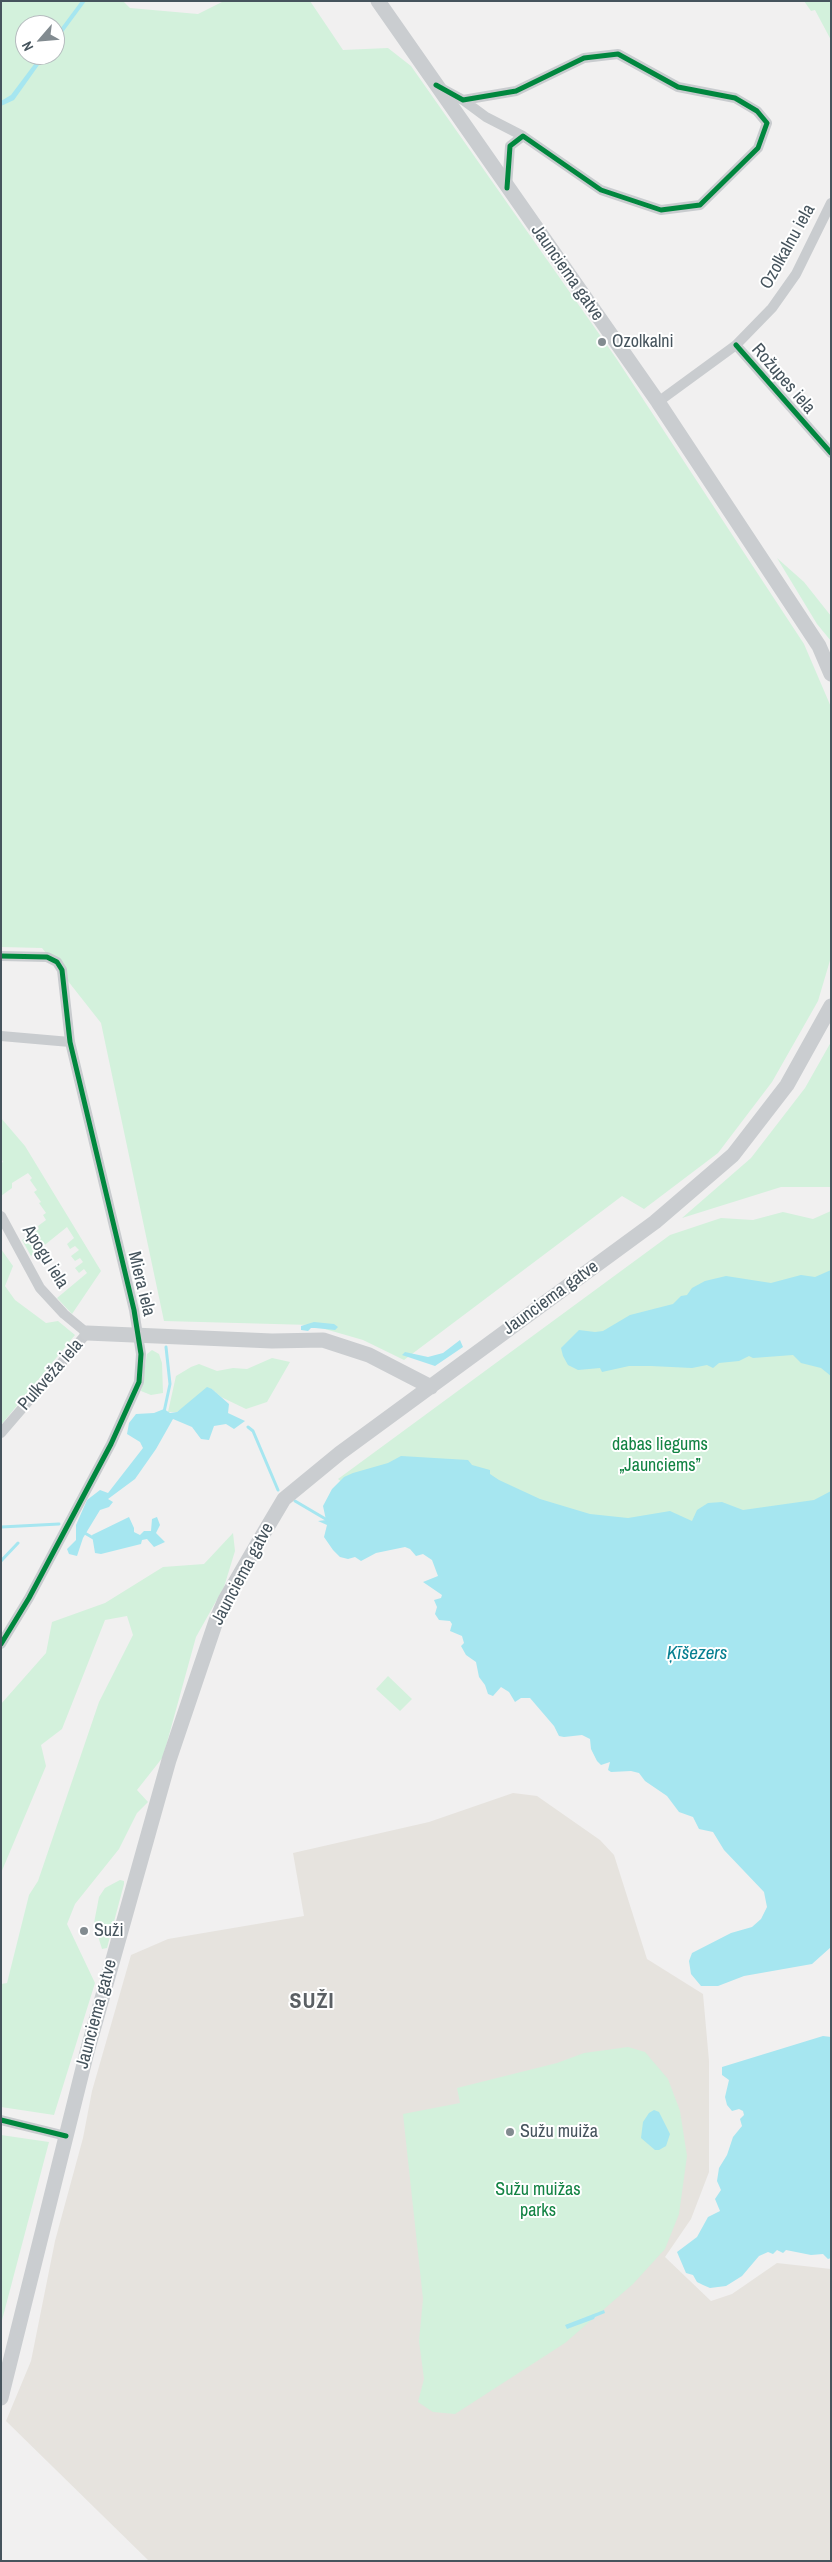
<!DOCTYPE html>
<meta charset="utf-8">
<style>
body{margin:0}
#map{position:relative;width:832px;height:2562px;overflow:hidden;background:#f1f0f0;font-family:"Archivo Narrow",sans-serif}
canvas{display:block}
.frame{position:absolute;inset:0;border:2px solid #46545d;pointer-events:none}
.north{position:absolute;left:15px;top:15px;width:50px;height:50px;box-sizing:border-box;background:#fff;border:1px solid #b5bbbe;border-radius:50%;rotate:243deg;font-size:14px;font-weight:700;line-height:20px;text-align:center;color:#46545d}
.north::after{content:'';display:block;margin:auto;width:18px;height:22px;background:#828b90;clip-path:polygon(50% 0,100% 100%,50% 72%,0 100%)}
</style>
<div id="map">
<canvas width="832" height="2562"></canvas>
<div class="frame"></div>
<div class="north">N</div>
</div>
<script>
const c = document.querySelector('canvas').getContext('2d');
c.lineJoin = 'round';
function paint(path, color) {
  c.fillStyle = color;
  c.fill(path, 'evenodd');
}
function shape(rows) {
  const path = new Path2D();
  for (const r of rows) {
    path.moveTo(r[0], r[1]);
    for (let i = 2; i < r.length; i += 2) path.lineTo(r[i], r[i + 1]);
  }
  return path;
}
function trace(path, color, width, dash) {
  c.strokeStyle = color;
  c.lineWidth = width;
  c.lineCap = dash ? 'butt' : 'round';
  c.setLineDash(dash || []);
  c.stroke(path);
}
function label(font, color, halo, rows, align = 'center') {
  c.font = font + ' "Archivo Narrow",sans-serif';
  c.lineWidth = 4;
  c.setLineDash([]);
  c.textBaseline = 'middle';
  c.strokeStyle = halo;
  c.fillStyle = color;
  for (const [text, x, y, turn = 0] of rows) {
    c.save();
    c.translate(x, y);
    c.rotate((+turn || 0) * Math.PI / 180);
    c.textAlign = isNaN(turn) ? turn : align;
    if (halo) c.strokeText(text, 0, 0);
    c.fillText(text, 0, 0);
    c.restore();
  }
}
const commercial = shape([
 [513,1793,537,1796,600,1840,614,1855,647,1959,703,1994,709,2061,709,2172,691,2219,665,2257,711,2301,732,2294,777,2263,831,2269,831,2561,149,2561,6,2421,31,2361,55,2241,83,2138,92,2091,131,1955,168,1939,304,1916,293,1853,429,1822]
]);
const green = shape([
 [1,1,123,1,130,8,198,14,224,1,310,1,343,50,388,48,411,66,616,358,804,644,831,707,831,957,818,1001,772,1082,718,1153,644,1209,622,1196,404,1360,363,1340,311,1325,164,1321,101,1023,42,948,1,947],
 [25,25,55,25,55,55,25,55],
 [804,1,831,1,831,40,815,10,811,11],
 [777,558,804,582,831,616,831,641,817,624],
 [831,1042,831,1187,781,1187,682,1218,751,1158,805,1088],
 [1,1118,25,1146,101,1271,72,1314,57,1298,87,1273,84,1269,79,1273,75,1268,83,1262,80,1258,75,1261,71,1256,79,1250,75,1246,70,1249,67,1244,74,1238,67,1227,31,1256,22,1240,39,1229,38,1226,46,1220,43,1215,46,1213,39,1203,41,1202,34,1192,37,1190,30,1180,32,1178,28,1173,12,1183,12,1188,1,1196,1,1165,3,1161,1,1160],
 [831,1211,831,1609,369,1504,338,1479,670,1235,721,1218,753,1220,783,1212,813,1219],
 [1,1249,13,1266,5,1286,15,1300,46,1323,58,1321,75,1335,1,1425],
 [152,1350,159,1354,162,1363,163,1393,151,1395,141,1391,147,1354],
 [272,1358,290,1362,267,1402,246,1409,221,1397,212,1389,177,1412,168,1412,176,1376,191,1367,199,1364,217,1371,233,1368,247,1369],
 [233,1533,235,1551,224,1587,196,1637,163,1757,137,1790,148,1802,137,1813,119,1849,75,1904,67,1924,95,1983,54,2115,1,2107,1,1984,7,1983,29,1895,38,1881,99,1702,133,1635,127,1616,105,1620,62,1729,41,1745,46,1766,1,1873,1,1704,46,1653,52,1622,105,1603,163,1567,204,1564],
 [388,1676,412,1699,400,1711,376,1689],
 [120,1880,124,1881,124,1884,107,1948,102,1949,94,1923,99,1897,105,1888],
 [628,2047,645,2052,668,2079,680,2111,687,2156,679,2214,665,2249,633,2284,565,2343,455,2414,433,2412,418,2402,424,2379,419,2341,423,2299,403,2114,460,2103,457,2088,557,2063,584,2053],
 [1,2135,49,2142,1,2324]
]);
const water = shape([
 [81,1,86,1,55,43,55,36],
 [41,55,46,55,14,100,1,106,1,101,11,95],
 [831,1270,831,1376,821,1368,801,1363,793,1355,753,1358,749,1356,739,1361,719,1363,713,1368,707,1365,692,1368,651,1366,629,1366,602,1372,600,1368,578,1370,568,1365,563,1356,561,1348,579,1330,595,1332,603,1331,630,1315,673,1304,681,1296,687,1295,692,1288,705,1281,726,1276,771,1283,801,1275,815,1277],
 [314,1322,334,1324,338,1327,335,1330,315,1328,311,1328,308,1331,301,1330,301,1326],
 [460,1340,463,1347,435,1366,402,1355,405,1352,428,1357,443,1353],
 [207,1387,212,1389,229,1404,228,1413,245,1421,234,1429,226,1424,214,1426,209,1440,201,1439,192,1427,173,1419,156,1449,135,1479,108,1499,113,1502,109,1507,100,1510,83,1538,77,1556,69,1554,67,1549,76,1540,76,1525,87,1500,100,1490,108,1493,143,1448,140,1442,127,1434,129,1423,136,1414,154,1413,164,1409,170,1413,177,1412],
 [401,1456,468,1460,472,1465,490,1470,490,1474,499,1480,540,1499,590,1514,628,1518,670,1511,692,1521,697,1510,708,1503,722,1502,743,1510,814,1500,831,1491,831,1947,812,1964,744,1976,718,1986,701,1986,691,1974,689,1961,692,1953,731,1933,752,1927,761,1919,767,1907,764,1892,724,1850,713,1832,699,1829,693,1817,679,1812,667,1796,645,1781,639,1773,631,1771,611,1772,608,1770,610,1762,601,1765,597,1761,591,1749,590,1739,582,1735,564,1737,559,1736,554,1726,530,1698,521,1698,515,1702,509,1692,501,1687,493,1696,488,1694,485,1685,479,1677,476,1662,466,1655,461,1646,464,1643,462,1636,450,1631,452,1624,450,1621,439,1620,435,1614,437,1607,434,1600,441,1598,442,1595,423,1582,438,1576,432,1560,423,1554,416,1556,410,1549,405,1547,376,1553,361,1561,355,1557,348,1559,340,1557,333,1550,324,1537,327,1525,318,1521,326,1520,323,1506,332,1489,344,1477,353,1473,388,1463],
 [129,1517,134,1528,134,1532,140,1535,144,1531,151,1531,152,1519,157,1517,160,1525,156,1533,165,1542,154,1547,147,1539,142,1540,141,1544,101,1554,95,1553,92,1535],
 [823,2036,831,2037,831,2258,828,2259,823,2254,811,2255,786,2250,783,2253,777,2250,773,2254,768,2252,759,2256,742,2276,726,2286,710,2288,703,2285,697,2282,693,2275,686,2273,677,2252,697,2237,708,2217,720,2211,715,2199,721,2190,717,2181,719,2168,727,2155,733,2137,742,2126,740,2119,744,2115,743,2111,739,2109,732,2111,727,2105,725,2097,729,2080,722,2075,722,2067],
 [654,2110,659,2112,670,2134,666,2146,659,2150,655,2150,641,2138,643,2122,649,2113],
 [604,2310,605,2313,595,2317,594,2319,567,2329,565,2325]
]);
const stream = shape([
 [164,1412,170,1384,166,1347],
 [248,1427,253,1431,278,1490],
 [295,1501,329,1521],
 [1,1527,59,1524],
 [83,1532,95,1539],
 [1,1561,18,1543]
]);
const street = shape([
 [439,87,463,100,516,91,584,58,618,54,678,87,735,98,757,111,767,123,758,148,700,205,661,210,601,190,523,136,510,146,507,187],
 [463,100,486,117,523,136],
 [736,345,831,453],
 [658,402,736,345,772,308,796,274,831,203],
 [1,956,47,957,57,962,62,970,70,1042,134,1310,141,1354,139,1382,111,1444,29,1598,1,1644],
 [1,1036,70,1042],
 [1,1216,40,1288,64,1314,87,1333,1,1433],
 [1,2120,66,2136]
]);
const secondary = shape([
 [378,1,658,402,819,646,831,674],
 [87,1333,272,1341,323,1340,369,1355,431,1387],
 [1,2398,87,2052,169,1760,216,1621,225,1600,265,1531,284,1499,340,1453,655,1222,733,1155,787,1085,831,1006]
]);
const cycleway = shape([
 [436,85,463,100,516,91,584,58,618,54,678,87,735,98,757,111,767,123,758,148,700,205,661,210,601,190,523,136,510,146,507,188],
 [736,345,831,453],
 [1,956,47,957,57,962,62,970,70,1042,134,1310,141,1354,139,1382,111,1444,29,1598,1,1644],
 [1,2120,66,2136]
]);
const markers = [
 [602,342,5,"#828b90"],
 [84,1931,5,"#828b90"],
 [510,2132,5,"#828b90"]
];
const streetNames = [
 ["Ozolkalnu iela",788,247,-61],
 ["Jaunciema gatve",567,273,55],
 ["Rožupes iela",783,379,49],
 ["Apogu iela",45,1257,58],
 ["Miera iela",141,1284,76],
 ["Jaunciema gatve",551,1298,-36],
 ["Pulkveža iela",51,1375,-49],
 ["Jaunciema gatve",243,1574,-62],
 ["Jaunciema gatve",97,2014,-75]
];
const poiNames = [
 ["Ozolkalni",612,342],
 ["Suži",94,1931],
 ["Sužu muiža",520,2132]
];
const parkNames = [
 ["dabas liegums",660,1445],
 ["„Jaunciems”",660,1466],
 ["Sužu muižas",538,2190],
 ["parks",538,2211]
];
const waterNames = [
 ["Ķīšezers",697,1654]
];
const districtNames = [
 ["SUŽI",312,2002]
];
paint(commercial, '#e6e3de');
paint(green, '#d3f1dc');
paint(water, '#a6e6f0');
trace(stream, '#a6e6f0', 3);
trace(street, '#c9cccf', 10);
trace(secondary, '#cacdd0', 15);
trace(cycleway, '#00873e', 5);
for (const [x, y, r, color] of markers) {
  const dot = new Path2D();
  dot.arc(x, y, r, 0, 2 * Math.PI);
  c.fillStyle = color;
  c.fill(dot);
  trace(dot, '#fff', 2);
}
label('18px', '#46545d', '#fff', streetNames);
label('18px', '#46545d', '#fff', poiNames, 'left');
label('18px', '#128343', '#fff', parkNames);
label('italic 19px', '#077f91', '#fff', waterNames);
c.letterSpacing = '1px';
label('bold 22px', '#5b6064', '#fff', districtNames);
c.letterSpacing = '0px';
</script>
